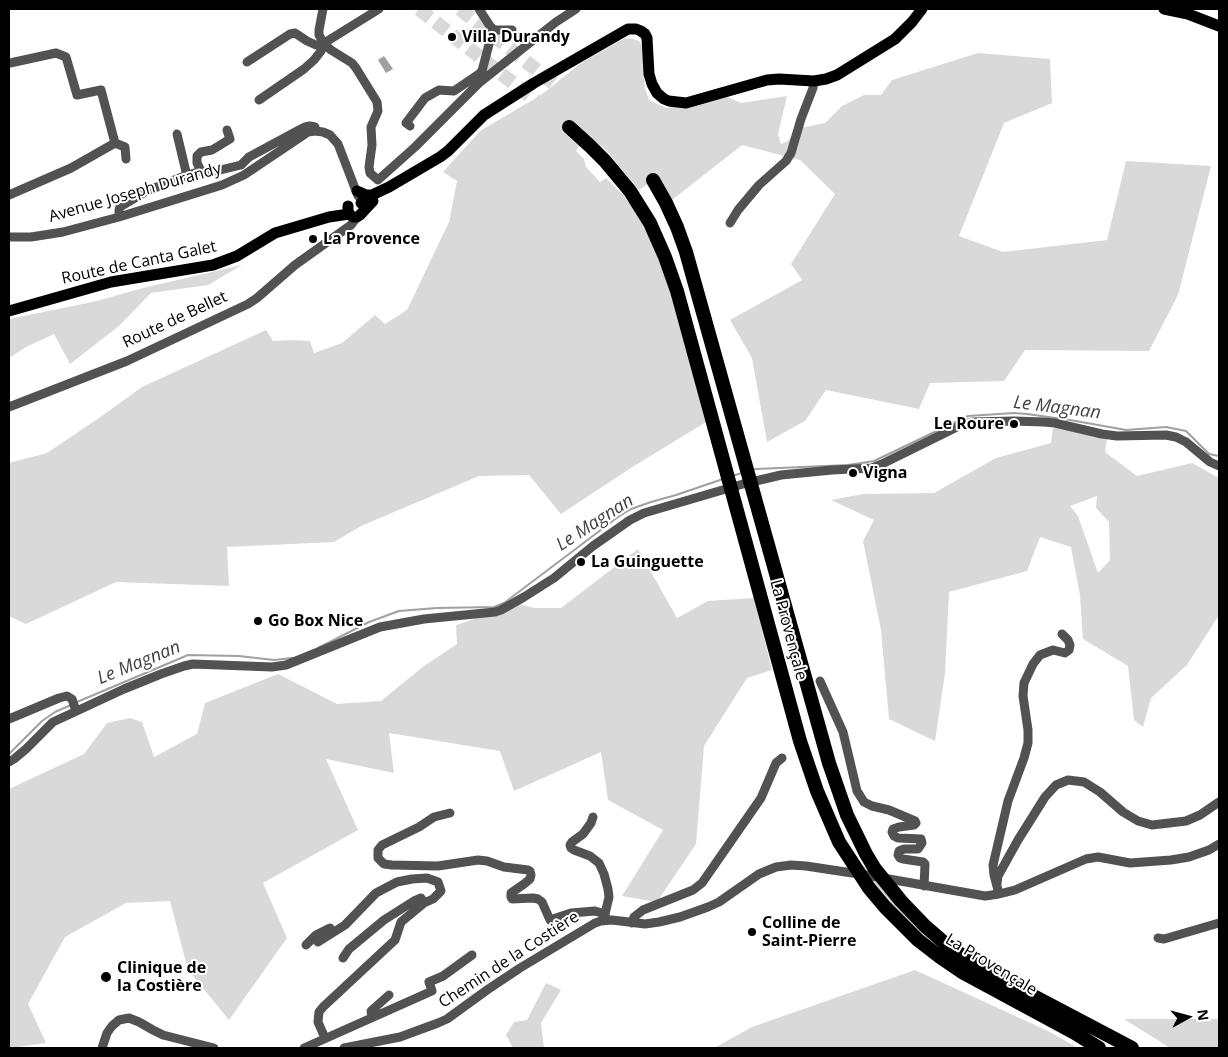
<!DOCTYPE html>
<meta charset="utf-8">
<style>
body{margin:0}
#map{position:relative;width:1228px;height:1057px;overflow:hidden;background:#fff;font-family:"Open Sans",sans-serif}
canvas{display:block}
.frame{position:absolute;inset:0;border:10px solid #000;pointer-events:none}
.north{position:absolute;left:1163px;top:992px;width:50px;height:50px;-webkit-text-stroke:4px #fff;paint-order:stroke;rotate:83deg;font-size:14px;font-weight:700;line-height:20px;text-align:center;color:#000}
.north::after{content:'';display:block;margin:auto;width:18px;height:22px;background:#000;clip-path:polygon(50% 0,100% 100%,50% 72%,0 100%)}
</style>
<div id="map">
<canvas width="1228" height="1057"></canvas>
<div class="frame"></div>
<div class="north">N</div>
</div>
<script>
const c = document.querySelector('canvas').getContext('2d');
c.lineJoin = 'round';
function paint(path, color) {
  c.fillStyle = color;
  c.fill(path, 'evenodd');
}
function shape(rows) {
  const path = new Path2D();
  for (const r of rows) {
    path.moveTo(r[0], r[1]);
    for (let i = 2; i < r.length; i += 2) path.lineTo(r[i], r[i + 1]);
  }
  return path;
}
function trace(path, color, width, dash) {
  c.strokeStyle = color;
  c.lineWidth = width;
  c.lineCap = dash ? 'butt' : 'round';
  c.setLineDash(dash || []);
  c.stroke(path);
}
function label(font, color, halo, rows, align = 'center') {
  c.font = font + ' "Open Sans",sans-serif';
  c.lineWidth = 4;
  c.setLineDash([]);
  c.textBaseline = 'middle';
  c.strokeStyle = halo;
  c.fillStyle = color;
  for (const [text, x, y, turn = 0] of rows) {
    c.save();
    c.translate(x, y);
    c.rotate((+turn || 0) * Math.PI / 180);
    c.textAlign = isNaN(turn) ? turn : align;
    if (halo) c.strokeText(text, 0, 0);
    c.fillText(text, 0, 0);
    c.restore();
  }
}
const green = shape([
 [625,38,633,39,639,41,642,46,645,88,649,100,666,108,688,105,728,97,741,103,787,96,778,134,781,144,788,141,796,129,825,123,842,106,864,95,881,95,892,80,978,53,1050,59,1052,103,1004,123,959,236,1003,252,1107,240,1126,161,1211,166,1178,295,1149,351,1025,350,1004,381,930,383,919,409,826,390,805,421,767,442,752,358,730,320,802,280,791,264,835,194,800,160,742,145,672,200,648,184,639,190,606,150,572,122,564,128,563,132,579,146,576,151,584,159,586,167,600,182,606,178,622,194,633,208,649,236,658,258,670,292,706,422,634,466,561,514,529,475,479,476,361,526,334,542,227,547,229,586,116,582,26,624,9,616,9,463,47,453,99,418,142,387,266,330,273,341,291,340,310,341,314,353,342,343,375,315,385,324,407,310,449,222,457,181,443,172,480,131,541,95,581,63],
 [242,265,208,285,151,293,119,326,70,364,54,334,26,347,9,358,9,319,97,301,139,289],
 [1053,427,1107,439,1105,452,1137,476,1192,463,1219,478,1219,615,1187,665,1151,698,1143,727,1134,720,1128,666,1083,639,1080,595,1071,547,1040,537,1027,571,949,592,945,673,935,741,889,719,881,630,863,541,874,520,831,500,863,494,934,493,996,458,1051,443],
 [1097,496,1096,508,1109,522,1110,560,1098,573,1078,516,1070,506],
 [638,549,677,618,708,601,754,598,772,670,747,678,704,746,696,844,657,902,622,896,663,830,608,800,601,752,514,791,500,751,389,733,394,773,326,759,358,830,263,883,287,938,229,1020,188,970,170,901,126,903,65,937,28,1004,46,1043,9,1048,9,789,84,754,107,723,130,718,142,722,154,757,197,734,205,703,278,674,337,704,381,701,424,666,457,644,456,625,519,604,534,608,561,608],
 [869,866,978,974,949,957,918,933,890,904,861,867],
 [915,970,1048,1031,1078,1048,714,1048,752,1027],
 [546,983,561,990,541,1023,544,1048,513,1048,506,1035,514,1022,527,1020],
 [1124,1019,1219,1019,1219,1048,1170,1048]
]);
const water = shape([
 [384,56,393,69,386,73,378,60]
]);
const stream = shape([
 [752,470,756,469,848,465,874,461,968,416,1014,413,1027,414,1070,420,1126,430,1166,427,1186,431,1209,454,1219,456],
 [732,476,742,473],
 [318,648,369,622,399,611,437,608,494,607,504,603,618,517,631,509,651,502,676,495,723,479],
 [77,702,188,655,239,656,274,660,292,658],
 [9,754,42,721,55,712,71,705]
]);
const highwayTunnel = shape([
 [419,9,569,127],
 [460,9,596,117,634,154,653,180]
]);
const minor = shape([
 [323,9,319,30,319,35,324,44],
 [479,9,490,26,493,29,497,30,512,30],
 [247,62,290,34,295,33,307,41,316,45,324,44,331,50,352,63,356,68,377,102,378,111,371,127,372,145,369,167,370,173,378,180],
 [259,100,304,69,314,60,321,51,324,44,329,40,379,9],
 [410,126,406,123,425,98,439,90,454,91,479,74,482,71,493,29],
 [177,134,187,176],
 [115,143,125,147,126,159],
 [201,171,197,163,197,156,201,152,212,150,230,139,227,130],
 [378,180,415,147,479,83,556,22,576,9],
 [9,195,71,168,115,143,101,90,77,95,66,57,56,53,10,63],
 [119,217,119,210,120,207,147,191,182,177,201,171,212,172,241,165,249,157,299,130,305,127,310,126,315,127],
 [730,223,738,210,759,185,786,161,791,153,801,119,813,88,814,81],
 [9,237,31,237,63,232,119,217,222,185,244,175,308,132,315,131,323,132,330,135,338,144,358,196],
 [9,407,127,361,248,304,257,298,295,265,351,225,357,217],
 [820,681,843,732,857,791,864,802,872,806,889,810,915,821,916,823,914,825,899,827,893,829,892,832,894,836,898,838,921,839,922,843,918,849,904,849,899,851,898,855,900,858,903,859,923,862,925,864,924,886],
 [9,719,59,698,67,696,72,699,76,711],
 [9,762,14,759,26,749,53,722,124,689,161,674,184,666,193,664,272,667,286,665,380,627,424,619,495,612,501,610,524,597,554,578,593,546,630,520,644,513,743,484,781,475,832,470,872,468,882,464,961,425,972,422,1014,421,1044,422,1055,423,1102,434,1117,436,1166,435,1176,437,1186,442,1210,462,1219,466],
 [450,813,434,817,419,827,382,845,378,850,378,858,384,864,392,865,438,866,478,860,487,861,504,867,528,870,530,871,531,875,530,879,524,884,511,893,511,897,512,899,533,898,538,899,542,902,550,920,571,913,595,911,605,914,606,920],
 [593,817,591,823,583,834,572,842,570,845,571,848,574,850,590,856,599,863,604,874,608,889,609,897,605,914],
 [997,884,998,876,1018,840,1045,797,1056,785,1068,780,1084,782,1100,792,1123,812,1138,821,1152,825,1186,821,1200,815,1219,802],
 [999,894,994,875,993,865,1008,801,1024,758,1028,743,1028,730,1023,696,1024,683,1033,664,1040,655,1053,650,1065,653,1069,650,1070,645,1068,640,1062,634],
 [632,923,634,917,643,910,693,890,702,883,761,798,776,763,782,758],
 [1158,938,1164,939,1219,923],
 [318,942,345,925,376,893,397,882,412,879,427,878,438,882,441,891,433,899,424,903],
 [306,945,316,935,330,928],
 [372,1017,371,1011,389,995],
 [325,1038,318,1022,319,1012,323,1007,395,940,401,922,424,903,421,898,414,901,384,920,349,949,343,958],
 [102,1048,107,1033,112,1026,119,1020,129,1018,139,1022,153,1030,163,1035,214,1048],
 [304,1048,432,991,429,982,443,976,472,955],
 [344,1048,400,1037,438,1023,447,1019,487,990,520,968,595,923,601,921,612,920,645,924,659,922,680,917,708,907,719,902,759,874,776,867,791,865,806,866,872,876,985,896,999,894,1015,890,1086,859,1098,857,1130,863,1171,860,1189,857,1209,850,1219,844]
]);
const major = shape([
 [1164,9,1188,14,1219,26],
 [357,191,366,195,372,195],
 [361,203,372,195,389,187,440,157,448,151,484,115,534,83,628,29,636,29,641,31,645,34,647,38,649,74,652,84,657,93,664,99,669,101,686,103,767,80,779,79,814,81,826,79,837,75,895,39,912,22,922,9],
 [348,206,348,211,350,215,353,217,357,217,360,215,373,201],
 [9,311,111,282,213,265,237,256,275,233,329,217,349,214]
]);
const highway = shape([
 [569,127,590,146,605,161,630,191,650,223,665,257,677,291,800,741,817,791,839,842,869,888,885,907,918,940,940,957,962,972,1075,1033,1099,1048],
 [653,180,666,203,677,227,686,252,829,763,847,815,866,854,875,869,901,901,925,926,947,945,984,970,1132,1048]
]);
const markers = [
 [452,37,5,"#000"],
 [313,239,5,"#000"],
 [1014,424,5,"#000"],
 [853,473,5,"#000"],
 [581,562,5,"#000"],
 [258,621,5,"#000"],
 [752,932,5,"#000"],
 [106,977,6,"#000"]
];
const poiNames = [
 ["Villa Durandy",462,37],
 ["La Provence",323,239],
 ["Le Roure",1004,424,"right"],
 ["Vigna",863,473],
 ["La Guinguette",591,562],
 ["Go Box Nice",268,621],
 ["Colline de",762,923],
 ["Saint-Pierre",762,941],
 ["Clinique de",117,968],
 ["la Costière",117,986]
];
const streetNames = [
 ["Avenue Joseph Durandy",135,193,-16],
 ["Route de Canta Galet",139,263,-12],
 ["Route de Bellet",175,320,-25],
 ["La Provençale",788,630,75],
 ["Chemin de la Costière",509,960,-33],
 ["La Provençale",991,965,31]
];
const waterNames = [
 ["Le Magnan",1057,408,7],
 ["Le Magnan",595,523,-33],
 ["Le Magnan",139,663,-22]
];
paint(green, '#d9d9d9');
paint(water, '#a0a0a0');
trace(stream, '#a0a0a0', 2);
trace(highwayTunnel, '#d9d9d9', 14, [14, 7]);
trace(minor, '#525252', 9);
trace(major, '#000', 11);
trace(highway, '#000', 14);
for (const [x, y, r, color] of markers) {
  const dot = new Path2D();
  dot.arc(x, y, r, 0, 2 * Math.PI);
  c.fillStyle = color;
  c.fill(dot);
  trace(dot, '#fff', 2);
}
label('bold 16px', '#000', '#fff', poiNames, 'left');
label('16px', '#000', '#fff', streetNames);
label('italic 18px', '#414141', '#fff', waterNames);
</script>
